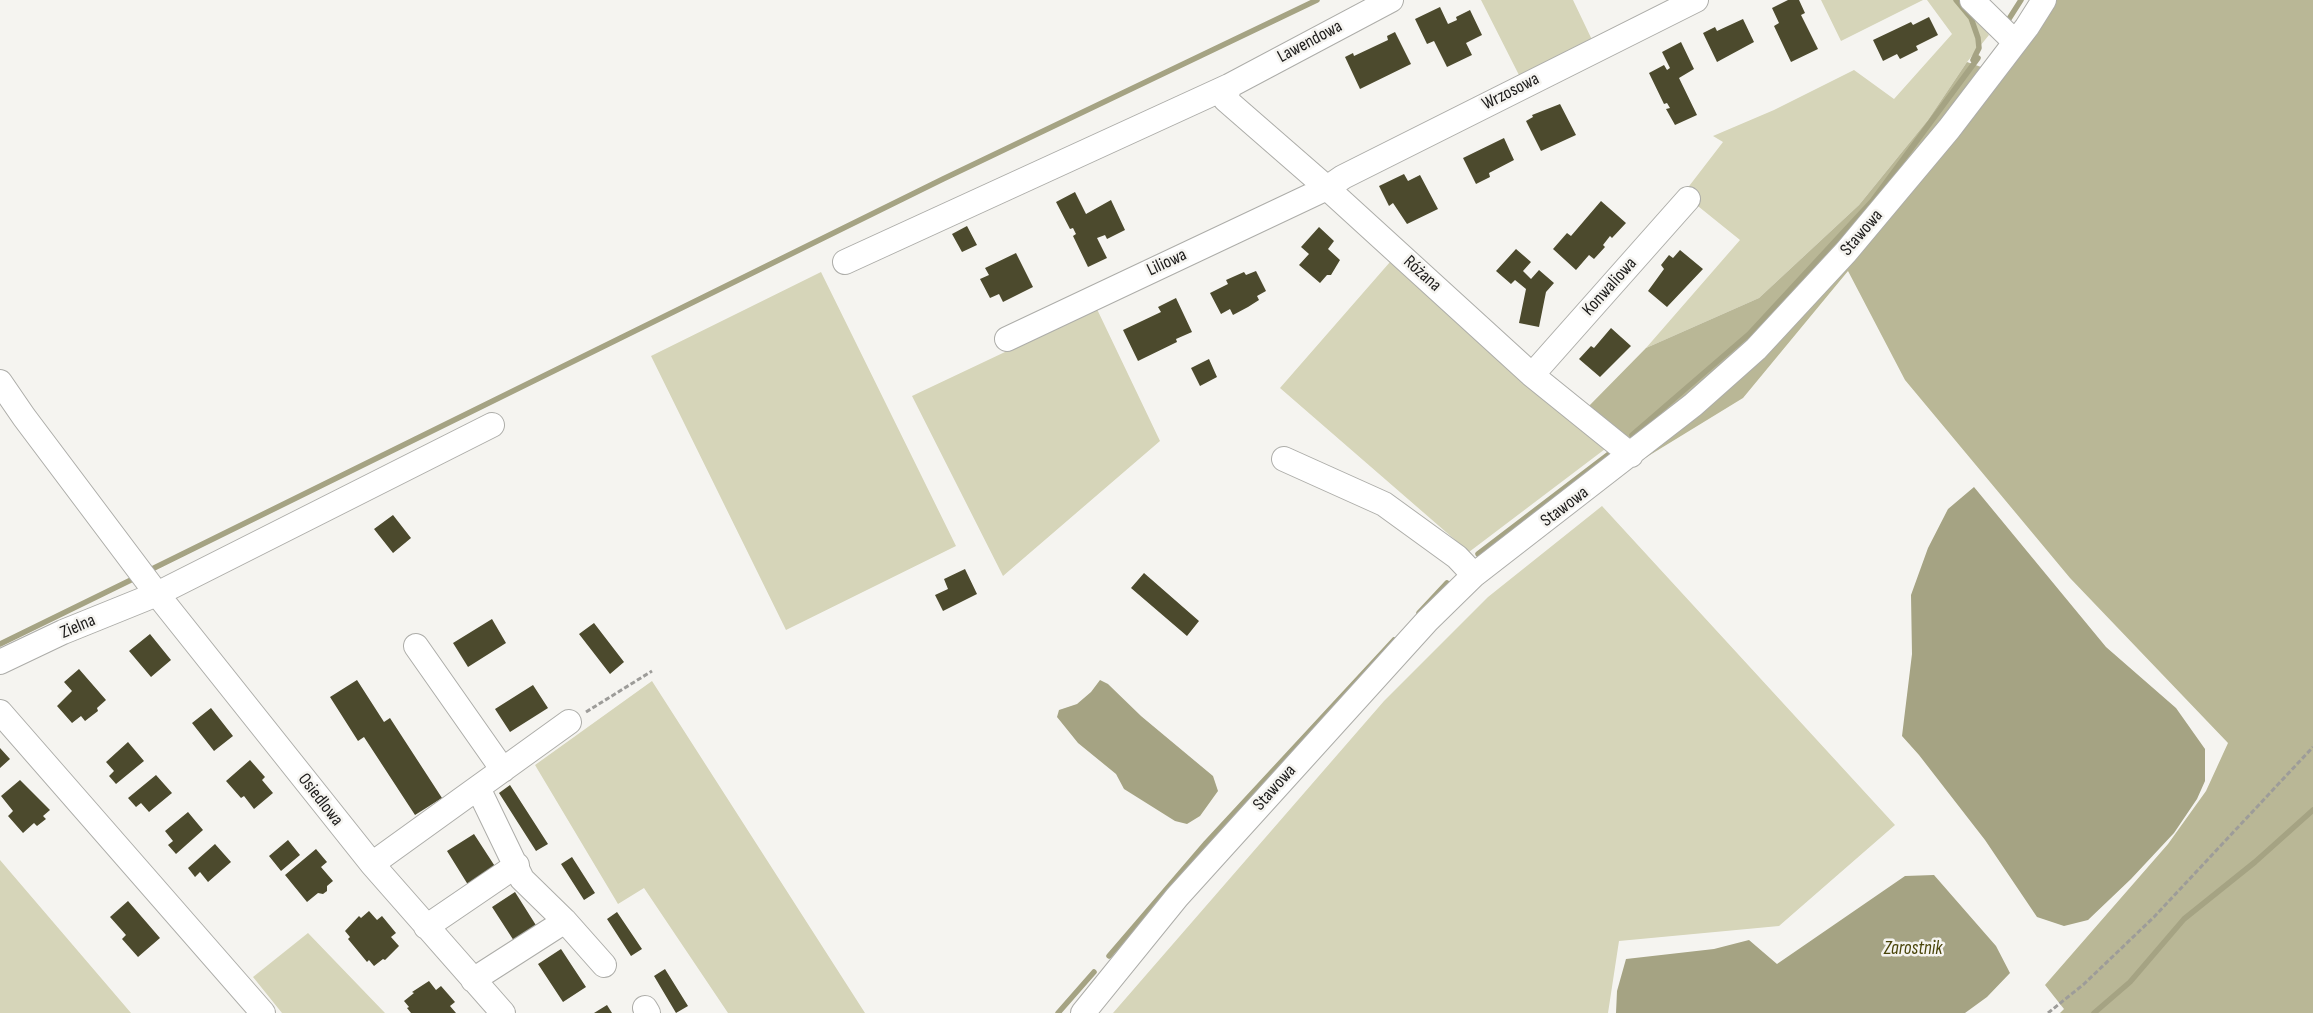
<!DOCTYPE html>
<meta charset="utf-8">
<style>
body{margin:0}
canvas{display:block;background:#f5f4f0}
</style>
<canvas width="2313" height="1013"></canvas>
<script>
const c = document.querySelector('canvas').getContext('2d');
c.lineJoin = 'round';
function paint(path, color) {
  c.fillStyle = color;
  c.fill(path, 'evenodd');
}
function shape(rows) {
  const path = new Path2D();
  for (const r of rows) {
    path.moveTo(r[0], r[1]);
    for (let i = 2; i < r.length; i += 2) path.lineTo(r[i], r[i + 1]);
  }
  return path;
}
function trace(path, color, width, dash) {
  c.strokeStyle = color;
  c.lineWidth = width;
  c.lineCap = dash ? 'butt' : 'round';
  c.setLineDash(dash || []);
  c.stroke(path);
}
function label(font, color, halo, rows, align = 'center') {
  c.font = font + ' "Sofia Sans Condensed",sans-serif';
  c.lineWidth = 5;
  c.setLineDash([]);
  c.textBaseline = 'middle';
  c.strokeStyle = halo;
  c.fillStyle = color;
  for (const [text, x, y, turn = 0] of rows) {
    c.save();
    c.translate(x, y);
    c.rotate((+turn || 0) * Math.PI / 180);
    c.textAlign = isNaN(turn) ? turn : align;
    if (halo) c.strokeText(text, 0, 0);
    c.fillText(text, 0, 0);
    c.restore();
  }
}
const green = shape([
 [1481,0,1573,0,1594,44,1521,79],
 [1821,0,1923,0,1841,41],
 [1927,0,1963,0,1989,35,1967,62,1928,120,1859,205,1759,298,1646,348,1740,240,1683,194,1723,142,1713,136,1774,110,1854,70,1894,99,1952,34],
 [1390,262,1525,384,1609,446,1469,552,1280,388],
 [821,272,956,546,786,630,651,356],
 [1095,305,1160,441,1003,576,912,396,1005,352,1003,348],
 [1602,506,1895,825,1779,926,1619,941,1608,1013,1113,1013,1384,701,1488,597],
 [652,681,865,1013,728,1013,644,888,618,904,535,765],
 [0,860,131,1013,0,1013],
 [308,933,385,1013,282,1013,253,977]
]);
const forest = shape([
 [2051,0,2313,0,2313,1013,2060,1013,2064,1009,2045,985,2168,844,2206,791,2228,743,2070,578,1905,380,1848,271,1743,398,1645,458,1587,408,1646,348,1759,298,1859,205,1928,120,1967,62,2001,74]
]);
const water = shape([
 [1974,487,2106,647,2176,708,2205,749,2205,781,2197,799,2174,833,2131,879,2088,920,2064,926,2037,917,1985,840,1919,755,1902,736,1912,654,1911,595,1928,548,1948,509],
 [1100,680,1108,684,1141,716,1213,776,1218,791,1200,816,1187,824,1175,821,1124,789,1116,774,1078,743,1057,717,1059,710,1077,704,1091,692],
 [1934,875,1996,946,2010,973,1987,997,1965,1013,1616,1013,1617,991,1626,959,1714,949,1749,940,1777,964,1905,876]
]);
const stream = shape([
 [1956,0,1971,18,1978,38,1979,48,1973,60],
 [2007,22,2021,0],
 [1632,435,1749,334,1873,200,1978,58],
 [1478,554,1613,451],
 [152,569,943,179,1317,0],
 [1419,613,1447,583],
 [0,644,135,578],
 [1109,956,1206,843,1394,640],
 [1058,1013,1094,972],
 [2094,1013,2130,982,2184,919,2255,862,2313,810]
]);
const building = shape([
 [1788,0,1799,0,1805,13,1801,15,1818,49,1791,62,1774,26,1779,23,1772,8],
 [1440,7,1448,24,1457,20,1456,17,1470,10,1482,35,1466,43,1472,55,1447,67,1434,41,1427,44,1415,19],
 [1929,17,1938,35,1916,46,1918,50,1900,59,1897,54,1883,61,1873,40,1911,22,1913,25],
 [1743,19,1754,42,1717,62,1703,33,1715,27,1717,31],
 [1395,32,1411,64,1360,89,1345,57,1353,53,1354,56,1388,40,1387,36],
 [1681,42,1694,69,1679,78,1697,115,1675,125,1666,109,1670,108,1667,103,1664,104,1649,73,1664,65,1667,70,1670,68,1662,52],
 [1560,104,1576,135,1541,151,1526,121,1533,117,1532,115],
 [1504,138,1514,160,1489,173,1490,177,1476,184,1463,158],
 [1404,174,1408,181,1420,175,1438,209,1407,224,1393,203,1389,206,1379,186],
 [1075,192,1086,214,1111,200,1125,230,1107,239,1105,235,1097,238,1107,258,1088,267,1073,236,1076,234,1073,228,1070,229,1056,202],
 [1601,201,1626,223,1612,238,1610,236,1603,245,1605,247,1594,259,1589,255,1576,270,1553,249,1567,233,1571,236],
 [967,226,977,245,962,252,952,234],
 [1319,227,1334,241,1328,249,1340,260,1331,275,1327,275,1320,283,1299,265,1309,254,1301,247],
 [1516,249,1531,262,1523,271,1531,279,1539,270,1554,283,1546,292,1539,327,1519,323,1526,289,1515,280,1511,284,1496,271],
 [1680,250,1703,269,1667,307,1648,291,1664,269,1661,265,1669,255,1673,258],
 [1016,253,1033,287,1003,302,999,294,990,298,980,279,989,275,985,268],
 [1256,271,1266,291,1257,296,1259,300,1248,307,1233,315,1230,309,1221,314,1210,293,1228,284,1226,280,1244,272,1246,275],
 [1176,298,1192,332,1176,339,1177,342,1138,361,1123,330,1161,312,1158,307],
 [1611,328,1631,346,1600,377,1579,359,1591,346,1594,348],
 [1209,359,1217,377,1200,386,1191,368],
 [393,515,411,538,393,553,374,529],
 [965,569,977,594,943,611,935,595,948,589,944,579],
 [1144,573,1199,621,1187,636,1131,588],
 [492,619,506,643,468,667,453,643],
 [594,623,624,662,610,674,579,634],
 [150,634,171,660,151,677,129,651],
 [79,669,106,700,97,708,98,711,85,721,81,716,72,723,57,706,72,691,64,682],
 [357,680,384,722,390,718,442,798,415,815,364,737,358,741,330,697],
 [533,685,548,708,510,732,495,709],
 [211,708,233,736,214,751,192,723],
 [128,742,144,761,116,784,109,776,114,771,106,762],
 [0,748,10,759,0,768],
 [250,760,265,777,262,780,273,793,254,809,244,796,241,798,226,781],
 [156,775,172,793,149,812,141,803,136,807,128,798],
 [20,780,50,810,43,816,46,819,37,826,34,823,23,833,8,816,13,811,1,796],
 [510,785,548,844,536,851,499,793],
 [188,812,203,830,176,854,168,845,173,841,165,831],
 [474,834,498,871,470,888,447,851],
 [288,840,300,855,281,871,269,856],
 [215,844,231,862,208,882,200,872,195,877,188,868],
 [316,849,327,862,321,867,333,881,327,886,327,891,323,894,318,893,307,902,285,875],
 [572,857,595,893,584,900,561,864],
 [515,892,539,930,516,944,492,907],
 [128,901,160,938,138,957,122,939,126,935,110,917],
 [369,911,377,920,382,916,396,933,391,937,399,946,385,960,383,959,374,966,369,960,367,962,348,939,350,937,345,931,359,916,361,918],
 [617,912,642,949,631,956,607,919],
 [561,949,586,987,563,1002,538,964],
 [665,969,688,1006,676,1013,654,976],
 [429,981,436,990,441,986,455,1002,450,1006,456,1013,411,1013,407,1008,409,1007,404,1001,414,993,412,992],
 [607,1005,612,1013,594,1013]
]);
const path = shape([
 [586,712,652,671],
 [2048,1013,2084,984,2154,917,2313,747]
]);
const minor = shape([
 [1972,0,2015,42],
 [1229,86,1226,100,1327,188,1532,375,1631,455],
 [845,262,1229,86,1391,0],
 [1007,339,1327,188,1343,177,1696,0],
 [1532,375,1688,199],
 [0,382,24,417,157,594,372,864,503,1013],
 [1284,459,1384,504,1457,557,1474,575],
 [416,646,503,770],
 [0,662,63,632,157,594,492,425],
 [0,712,263,1013],
 [478,788,522,879,565,921,604,965],
 [372,864,569,722],
 [426,927,517,865],
 [473,980,565,921],
 [645,1008,648,1013],
 [1083,1013,1177,897,1427,621,1474,575,1693,405,1756,349,1846,252,1949,129,2027,27,2044,0]
]);
const streetNames = [
 ["Lawendowa",1310,42,-28],
 ["Wrzosowa",1511,92,-27],
 ["Stawowa",1862,233,-49],
 ["Liliowa",1167,263,-25],
 ["Różana",1422,274,42],
 ["Konwaliowa",1610,287,-48],
 ["Stawowa",1565,507,-37],
 ["Zielna",78,627,-23],
 ["Stawowa",1275,788,-48],
 ["Osiedlowa",320,800,52]
];
const waterNames = [
 ["Zarostnik",1913,949]
];
paint(green, '#d6d5b9');
paint(forest, '#b9b796');
paint(water, '#a5a383');
trace(stream, '#a5a383', 5.5);
paint(building, '#4c4a2d');
trace(minor, '#adada9', 26);
trace(path, '#9d9c99', 3, [5, 2.5]);
trace(minor, '#fff', 24);
label('18px', '#1c1b1a', '#f5f4f0', streetNames);
label('italic 19px', '#494409', '#f5f4f0', waterNames);
</script>
